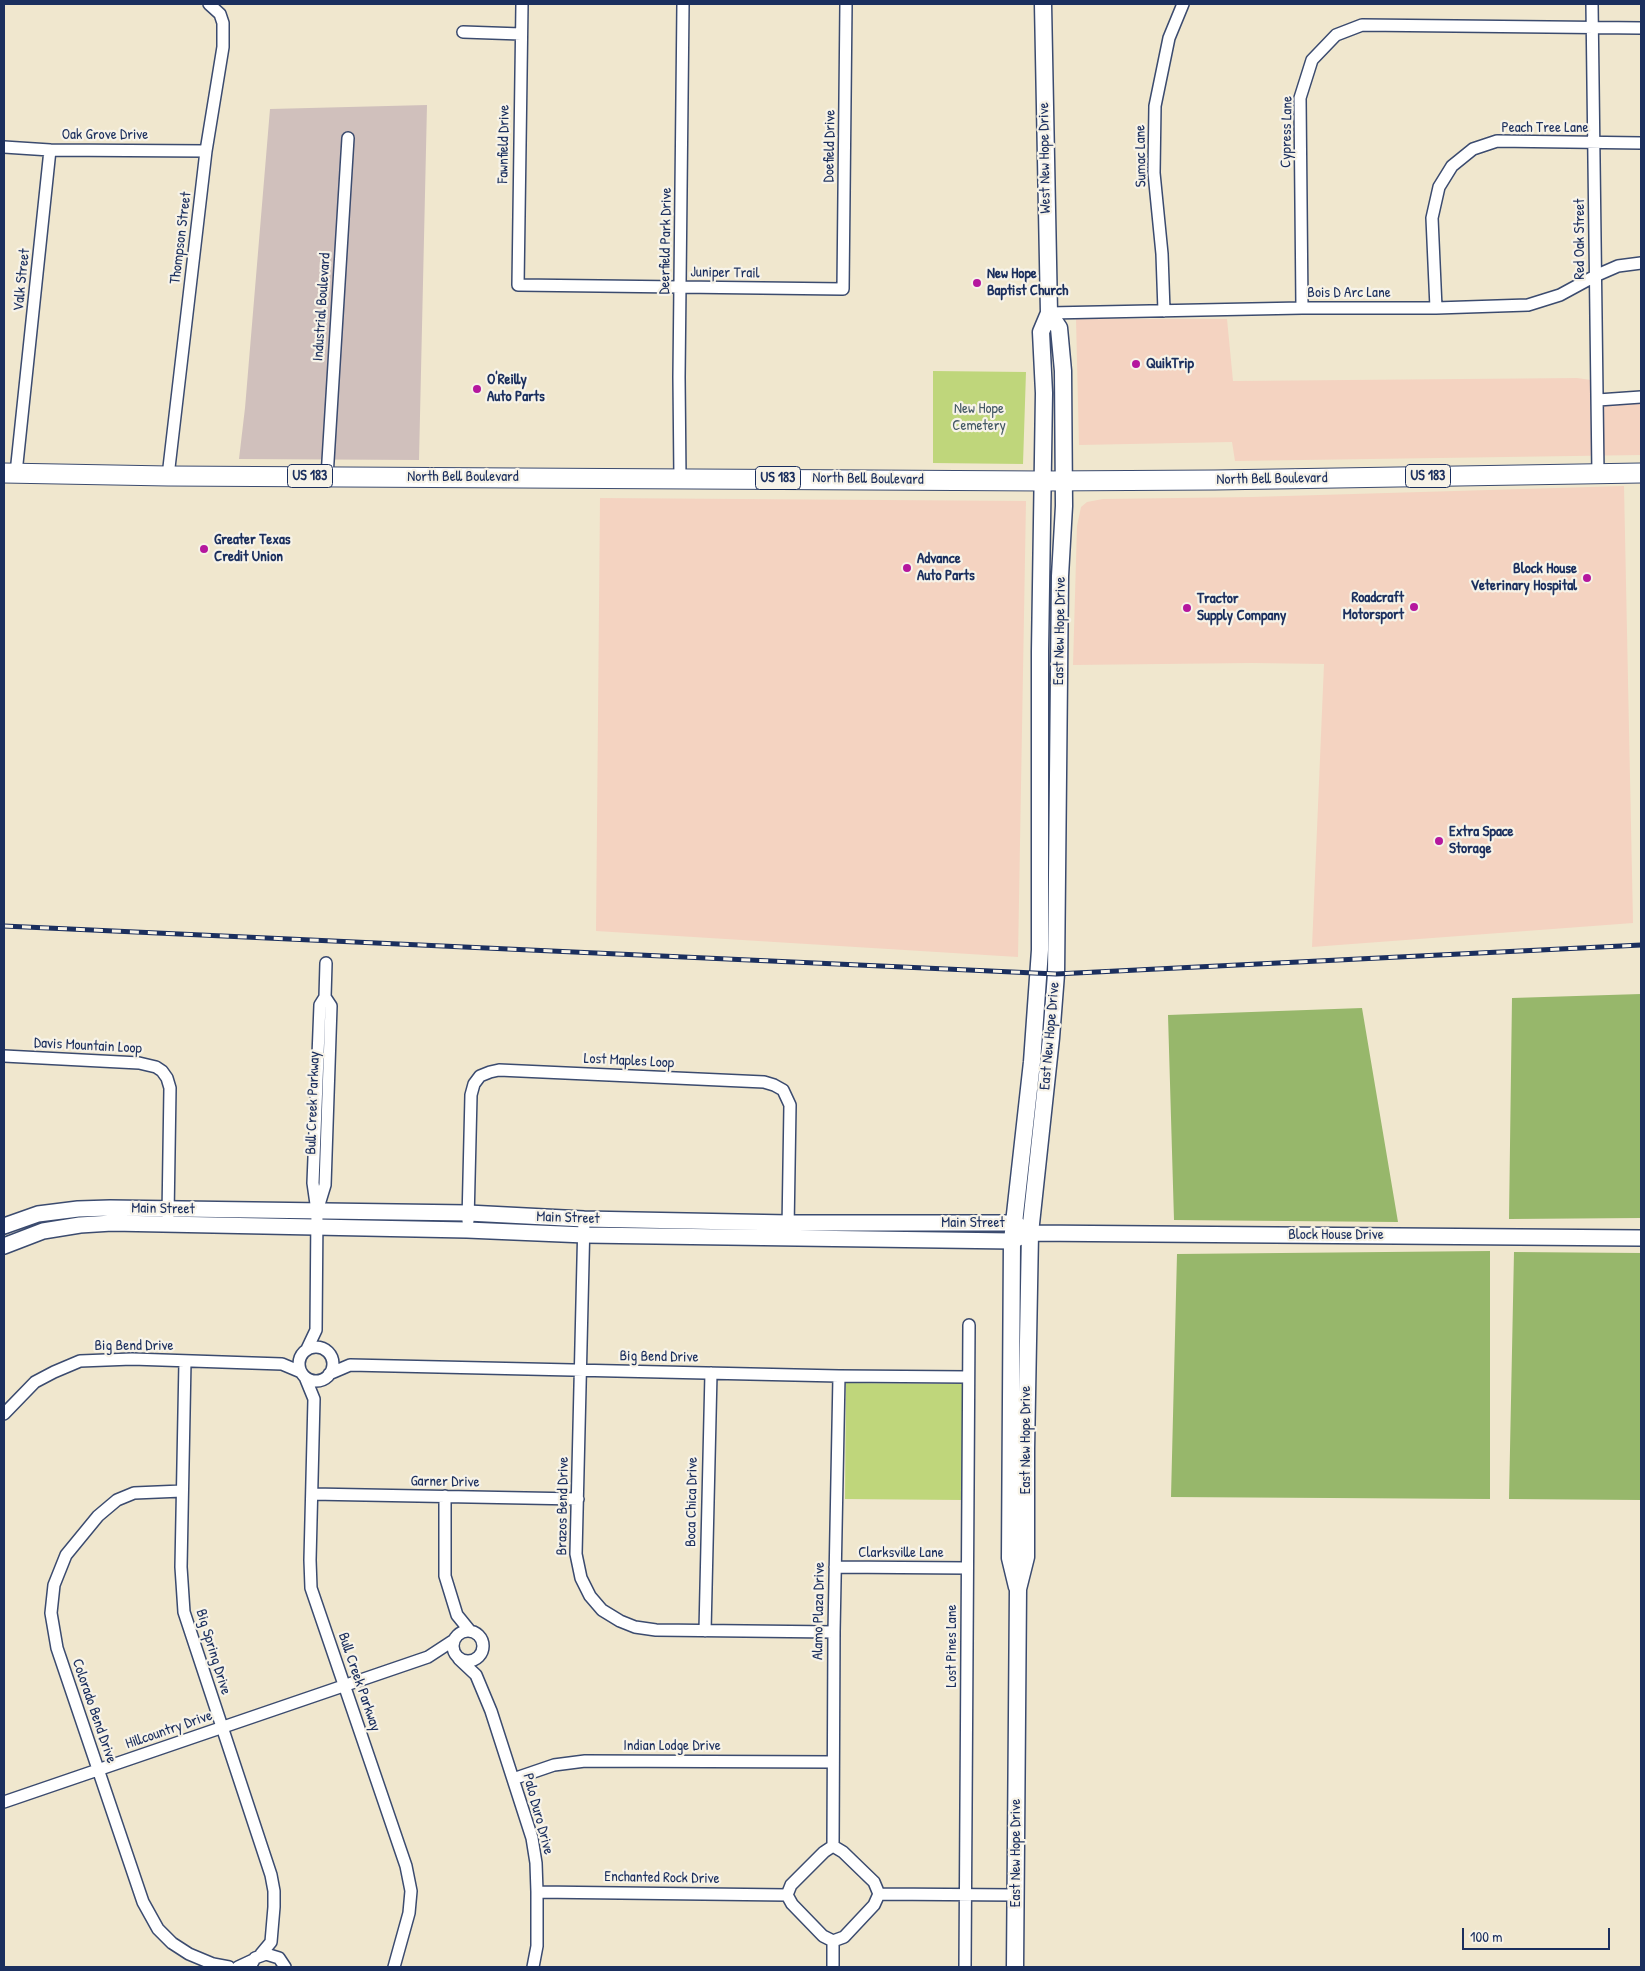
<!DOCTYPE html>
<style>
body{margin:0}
#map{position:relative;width:1645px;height:1971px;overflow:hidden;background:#f0e7ce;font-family:"Patrick Hand",sans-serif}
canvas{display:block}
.frame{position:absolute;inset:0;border:5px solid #1b2f5e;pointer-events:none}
.scale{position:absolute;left:1462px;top:1928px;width:148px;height:22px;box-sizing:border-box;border:2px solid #1b2f5e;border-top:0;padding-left:6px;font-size:15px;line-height:18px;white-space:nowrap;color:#1b2f5e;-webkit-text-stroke:4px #f7f3e8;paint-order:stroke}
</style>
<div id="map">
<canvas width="1645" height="1971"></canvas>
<div class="frame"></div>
<div class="scale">100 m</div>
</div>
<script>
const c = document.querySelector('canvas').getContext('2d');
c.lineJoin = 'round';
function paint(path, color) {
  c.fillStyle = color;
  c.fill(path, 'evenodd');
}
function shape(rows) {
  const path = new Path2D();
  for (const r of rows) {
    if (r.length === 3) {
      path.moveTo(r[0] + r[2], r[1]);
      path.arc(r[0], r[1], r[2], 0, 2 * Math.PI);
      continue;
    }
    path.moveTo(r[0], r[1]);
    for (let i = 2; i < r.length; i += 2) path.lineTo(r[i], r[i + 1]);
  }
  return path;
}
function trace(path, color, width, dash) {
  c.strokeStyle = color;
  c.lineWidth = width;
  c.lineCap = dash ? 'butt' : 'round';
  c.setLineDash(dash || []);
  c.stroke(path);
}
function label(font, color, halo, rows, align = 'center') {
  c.font = font + ' "Patrick Hand",sans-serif';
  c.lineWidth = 4.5;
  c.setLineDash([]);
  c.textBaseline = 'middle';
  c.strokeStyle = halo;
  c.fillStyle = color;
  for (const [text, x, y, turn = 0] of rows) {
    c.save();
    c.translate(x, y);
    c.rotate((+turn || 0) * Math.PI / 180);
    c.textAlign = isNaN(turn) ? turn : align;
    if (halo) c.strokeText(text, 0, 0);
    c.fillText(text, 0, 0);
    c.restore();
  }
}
const built = shape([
 [1076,319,1227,319,1233,381,1577,378,1591,380,1592,396,1641,392,1641,455,1235,461,1232,442,1079,445],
 [1624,486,1633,923,1312,947,1324,664,1252,663,1073,665,1077,526,1081,507,1087,502,1103,499,1252,497],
 [600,498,1026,501,1018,957,596,931]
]);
const industrial = shape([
 [427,105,419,460,239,459,245,408,270,109]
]);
const green = shape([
 [933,371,1026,372,1023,464,933,463],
 [846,1383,962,1384,962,1500,845,1499]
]);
const forest = shape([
 [1641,994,1641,1218,1509,1219,1512,998],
 [1362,1008,1398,1222,1174,1220,1168,1015],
 [1490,1251,1490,1499,1171,1497,1177,1254],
 [1514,1252,1641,1253,1641,1500,1509,1499]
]);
const minor = shape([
 [522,4,518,285,843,289,846,4],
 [1592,4,1598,474],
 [463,32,521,34],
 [4,147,50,150,206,151],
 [1302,308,1300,98,1312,60,1336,35,1362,25,1641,28],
 [1436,308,1432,218,1439,187,1452,166,1473,149,1497,141,1641,143],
 [1164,311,1162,254,1154,173,1155,106,1169,38,1183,4],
 [1049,313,1302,308,1436,308,1528,305,1560,295,1595,276,1618,266,1641,263],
 [1598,400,1641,397],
 [16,473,50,150],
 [168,476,206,151,223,47,223,23,220,14,209,4],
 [327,477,348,138],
 [680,479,679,377,683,4],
 [4,1056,139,1063,156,1067,162,1071,167,1078,170,1088,168,1216],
 [318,1208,325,1185,331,1006,325,997,326,963],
 [584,1219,576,1554,581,1578,590,1596,602,1610,620,1621,635,1627,656,1630,834,1632],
 [468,1221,471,1095,474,1084,480,1076,490,1072,499,1070,764,1082,774,1085,783,1090,790,1105,788,1229],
 [316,1364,17],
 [307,1349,316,1330,317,1211,313,1183,320,1005,325,997],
 [185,1361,181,1567,184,1612,271,1875,274,1891,274,1907,271,1942,261,1954],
 [329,1374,350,1365,839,1376,968,1377],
 [305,1377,314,1399,310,1560,311,1588,406,1866,411,1891,409,1913,394,1967],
 [4,1414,35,1382,54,1372,80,1361,132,1359,282,1364,301,1372],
 [182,1491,134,1493,117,1500,98,1516,66,1555,54,1585,51,1613,57,1648,143,1902,158,1929,172,1943,189,1954,213,1964,229,1967],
 [312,1494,578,1499],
 [445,1496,445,1576,457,1615,470,1631],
 [835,1567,967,1568],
 [468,1646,15],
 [705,1631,711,1373],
 [459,1659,476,1675,491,1711,532,1838,536,1863,537,1892,537,1946,533,1967],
 [513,1779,554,1765,585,1761,833,1762],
 [4,1802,428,1657,454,1640],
 [833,1846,834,1632,839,1376],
 [833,1846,843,1852,874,1882,879,1894,874,1905,844,1937,833,1941,823,1936,792,1904,787,1895,791,1885,824,1852,833,1846],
 [537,1892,787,1895],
 [879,1894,1015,1895],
 [238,1967,253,1960],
 [250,1967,255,1958,266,1954,279,1958,285,1967],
 [833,1967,833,1941],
 [965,1967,969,1325]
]);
const tertiary = shape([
 [4,1226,38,1214,78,1209,110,1208,468,1213,584,1219,789,1223,1015,1223,1024,1229],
 [4,1246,43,1231,80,1225,112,1223,467,1230,585,1235,1012,1241,1030,1233,1641,1238]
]);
const secondary = shape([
 [1017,1587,1010,1558,1012,1241,1032,1062,1040,950,1040,651,1044,393,1041,332,1049,313,1043,4],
 [1015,1967,1018,1589,1026,1557,1026,1449,1030,1233,1051,1038,1056,974,1060,576,1064,506,1063,371,1059,328,1049,313]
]);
const primary = shape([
 [4,473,168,476,1043,481,1215,480,1641,473]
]);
const rail = shape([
 [4,926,1056,974,1641,945]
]);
const markers = [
 [977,283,5,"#b5179e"],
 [1136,364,5,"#b5179e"],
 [477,389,5,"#b5179e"],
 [204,549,5,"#b5179e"],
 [907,568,5,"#b5179e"],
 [1587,578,5,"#b5179e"],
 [1414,607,5,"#b5179e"],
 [1187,608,5,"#b5179e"],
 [1439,841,5,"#b5179e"]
];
const shields = [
 [310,476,45],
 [1428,476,45],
 [778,478,45]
];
const shieldNames = [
 ["US 183",310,476],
 ["US 183",1428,476],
 ["US 183",778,478]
];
const streetNames = [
 ["Peach Tree Lane",1545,128],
 ["Cypress Lane",1287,132,-89],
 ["Oak Grove Drive",105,135],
 ["Fawnfield Drive",504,144,-89],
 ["Doefield Drive",830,146,-89],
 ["Sumac Lane",1141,156,-91],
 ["West New Hope Drive",1045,158,-91],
 ["Thompson Street",181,238,-83],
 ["Red Oak Street",1580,239,-90],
 ["Deerfield Park Drive",666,241,-89],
 ["Juniper Trail",725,273,1],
 ["Valk Street",22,280,-84],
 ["Bois D Arc Lane",1349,293],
 ["Industrial Boulevard",322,307,-86],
 ["North Bell Boulevard",463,477],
 ["North Bell Boulevard",868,479,1],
 ["North Bell Boulevard",1272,479,-1],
 ["East New Hope Drive",1060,631,-89],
 ["East New Hope Drive",1050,1036,-85],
 ["Davis Mountain Loop",88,1046,3],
 ["Lost Maples Loop",629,1061,3],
 ["Bull Creek Parkway",313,1103,-88],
 ["Main Street",163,1209,1],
 ["Main Street",568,1218,2],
 ["Main Street",973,1223],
 ["Block House Drive",1336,1235],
 ["Big Bend Drive",134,1346],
 ["Big Bend Drive",659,1357,1],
 ["East New Hope Drive",1026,1440,-90],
 ["Garner Drive",445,1482,1],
 ["Boca Chica Drive",692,1502,-89],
 ["Brazos Bend Drive",563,1506,-89],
 ["Clarksville Lane",901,1553],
 ["Alamo Plaza Drive",819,1611,-89],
 ["Lost Pines Lane",952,1646,-90],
 ["Big Spring Drive",213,1652,73],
 ["Bull Creek Parkway",359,1682,71],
 ["Colorado Bend Drive",94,1711,71],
 ["Hillcountry Drive",169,1730,-19],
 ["Indian Lodge Drive",672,1746],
 ["Palo Duro Drive",538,1814,75],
 ["East New Hope Drive",1016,1853,-90],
 ["Enchanted Rock Drive",662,1878,1]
];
const poiNames = [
 ["New Hope",987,274],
 ["Baptist Church",987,291],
 ["QuikTrip",1146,364],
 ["O'Reilly",487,380],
 ["Auto Parts",487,397],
 ["Greater Texas",214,540],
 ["Credit Union",214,557],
 ["Advance",917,559],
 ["Auto Parts",917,576],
 ["Block House",1577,569,"right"],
 ["Veterinary Hospital",1577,586,"right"],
 ["Roadcraft",1404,598,"right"],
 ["Motorsport",1404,615,"right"],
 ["Tractor",1197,599],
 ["Supply Company",1197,616],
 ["Extra Space",1449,832],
 ["Storage",1449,849]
];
const parkNames = [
 ["New Hope",979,409],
 ["Cemetery",979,426]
];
paint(built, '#f4d3c1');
paint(industrial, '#d0c0bc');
paint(green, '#bfd67b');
paint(forest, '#97b76b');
trace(minor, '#3b4b6f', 14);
trace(tertiary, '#3b4b6f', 18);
trace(secondary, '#3b4b6f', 19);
trace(primary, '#3b4b6f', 21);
trace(minor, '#fff', 11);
trace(tertiary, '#fff', 15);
trace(secondary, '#fff', 16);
trace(primary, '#fff', 19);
trace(rail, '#1b2f5e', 5);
trace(rail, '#f7f3e8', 3, [9]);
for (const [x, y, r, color] of markers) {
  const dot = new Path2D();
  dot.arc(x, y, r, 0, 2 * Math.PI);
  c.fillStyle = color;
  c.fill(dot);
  trace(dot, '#f7f3e8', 2);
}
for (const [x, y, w] of shields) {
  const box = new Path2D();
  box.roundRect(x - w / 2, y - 11.5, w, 23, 4);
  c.fillStyle = '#f7f3e8';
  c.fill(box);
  trace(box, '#1b2f5e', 1);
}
label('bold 14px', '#1b2f5e', null, shieldNames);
label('15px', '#1b2f5e', '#f7f3e8', streetNames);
label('bold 15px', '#1b2f5e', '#f7f3e8', poiNames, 'left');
label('15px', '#445965', '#f7f3e8', parkNames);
</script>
